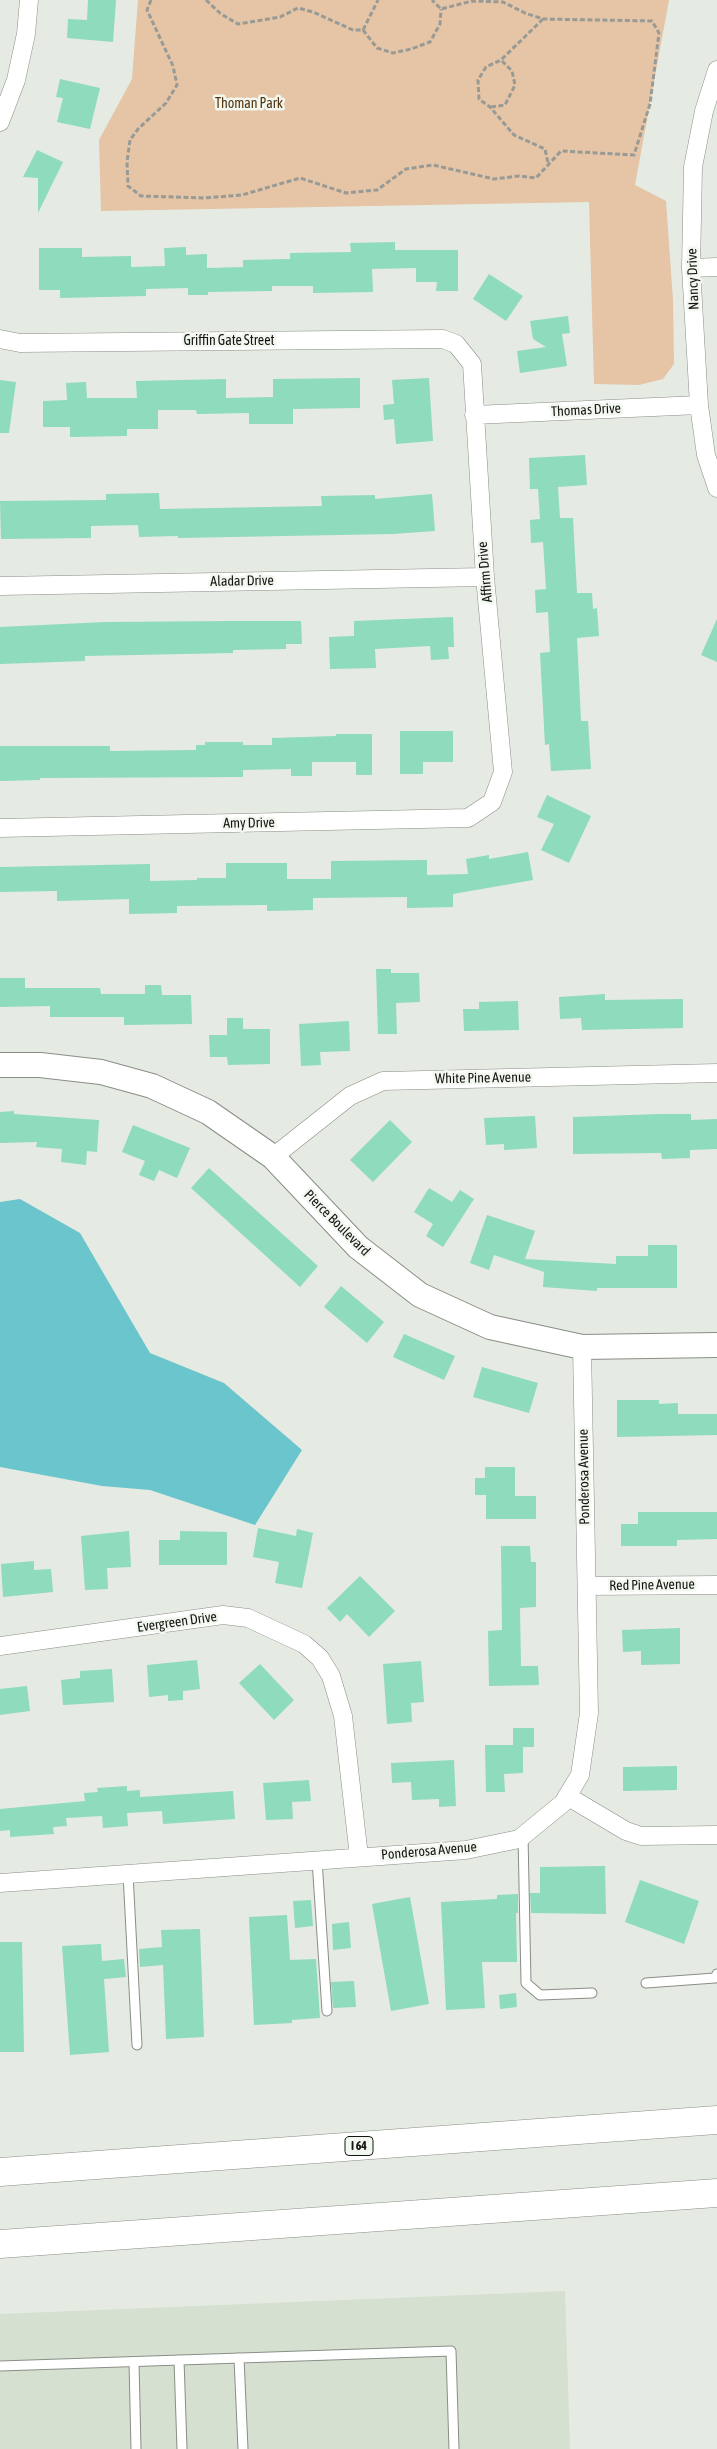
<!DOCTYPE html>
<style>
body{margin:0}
canvas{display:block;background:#e5eae2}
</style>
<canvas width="717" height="2449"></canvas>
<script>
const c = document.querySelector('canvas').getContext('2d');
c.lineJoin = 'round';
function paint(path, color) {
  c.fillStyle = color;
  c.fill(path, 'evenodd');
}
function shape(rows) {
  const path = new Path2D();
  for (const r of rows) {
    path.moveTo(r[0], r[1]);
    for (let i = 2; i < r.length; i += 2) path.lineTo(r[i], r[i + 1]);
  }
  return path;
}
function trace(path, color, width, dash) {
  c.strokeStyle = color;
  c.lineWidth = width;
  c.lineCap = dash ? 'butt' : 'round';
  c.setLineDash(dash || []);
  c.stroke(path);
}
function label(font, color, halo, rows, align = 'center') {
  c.font = font + ' "Asap Condensed",sans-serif';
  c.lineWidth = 5;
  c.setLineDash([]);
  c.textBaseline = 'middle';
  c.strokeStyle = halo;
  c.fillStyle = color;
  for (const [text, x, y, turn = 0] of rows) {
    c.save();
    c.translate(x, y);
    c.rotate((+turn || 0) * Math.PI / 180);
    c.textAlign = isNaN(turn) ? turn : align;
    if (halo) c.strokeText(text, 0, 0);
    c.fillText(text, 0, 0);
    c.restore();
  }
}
const built = shape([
 [565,2291,570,2449,0,2449,0,2314]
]);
const green = shape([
 [138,0,669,0,635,185,666,201,673,300,674,364,663,379,639,385,594,384,589,202,101,211,99,140,132,79]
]);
const water = shape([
 [20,1199,80,1233,150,1353,224,1383,302,1450,255,1525,150,1490,102,1486,0,1467,0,1202]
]);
const building = shape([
 [88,0,116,0,113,42,67,38,68,19,87,20],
 [60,79,100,88,90,129,57,122,63,98,56,97],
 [37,150,63,162,38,213,38,178,23,177],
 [395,242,395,250,458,250,458,291,436,291,437,282,416,282,416,268,372,269,373,292,313,293,313,286,272,286,272,291,208,292,208,295,188,295,188,288,146,289,146,296,60,298,60,290,39,290,39,248,82,248,82,257,131,256,131,267,165,266,164,248,186,247,186,255,207,254,207,268,243,267,243,260,290,259,290,253,351,252,350,243],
 [489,274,523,296,506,321,473,299],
 [568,316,570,333,562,334,567,366,520,373,517,351,546,347,533,339,530,321],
 [360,378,360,408,293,409,293,424,249,424,249,413,197,414,196,410,158,410,158,429,127,429,127,436,70,437,70,427,43,427,43,401,67,400,66,383,86,382,87,398,137,398,136,381,226,379,226,398,273,397,273,379],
 [429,378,433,441,396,444,394,419,384,420,383,405,394,404,392,380],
 [0,380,16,382,9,433,0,433],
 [585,455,587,485,558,487,560,518,573,518,577,593,592,593,593,609,597,608,599,636,577,638,581,721,588,721,591,769,551,771,549,744,545,745,540,653,550,652,548,612,536,613,535,590,546,589,543,542,531,543,530,520,540,519,538,489,530,489,529,458],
 [159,493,160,509,322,506,321,496,375,495,375,499,432,494,435,531,393,534,178,538,178,536,139,537,138,525,91,526,91,538,1,539,0,501,106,500,106,494],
 [453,617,454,647,448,647,449,659,431,660,430,646,375,649,376,668,330,669,329,637,354,636,354,621],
 [717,619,717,662,701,655],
 [232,621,301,621,302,644,286,644,286,649,233,650,233,653,85,656,85,661,0,664,0,627,105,622],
 [400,731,453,731,453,762,423,762,423,774,400,774],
 [336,734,372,734,372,775,356,775,356,762,312,762,312,776,291,776,291,769,243,770,243,777,40,778,40,780,0,781,0,746,110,746,110,751,196,750,196,745,205,745,205,742,243,742,243,745,272,745,272,738,336,736],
 [547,795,591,816,569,863,541,850,554,824,537,817],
 [528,852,533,880,453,894,453,907,407,908,407,897,313,898,313,910,267,911,267,905,177,906,177,913,129,914,129,899,57,901,57,891,0,892,0,867,150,864,150,881,197,880,197,878,226,878,226,863,287,863,287,879,331,879,331,861,427,860,427,875,468,874,466,859,489,855,489,859],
 [376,969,391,969,391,973,419,973,420,1002,396,1003,397,1034,378,1034],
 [0,978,25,978,25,988,100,988,101,994,145,994,145,985,161,985,162,995,191,995,192,1024,124,1025,124,1017,50,1017,50,1006,0,1007],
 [605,994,605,1000,683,999,683,1028,582,1030,581,1018,560,1019,559,997],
 [518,1001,519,1030,464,1031,463,1009,479,1009,479,1002],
 [227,1018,243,1018,243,1029,270,1029,270,1064,228,1065,227,1057,210,1057,209,1035,227,1035],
 [349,1021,350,1051,320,1052,321,1065,301,1066,299,1024],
 [14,1111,14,1114,99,1120,97,1152,87,1151,86,1165,61,1162,62,1149,36,1147,37,1142,0,1143,0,1112],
 [660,1114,691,1114,691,1120,717,1119,717,1149,690,1150,690,1158,662,1159,661,1153,573,1154,573,1117],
 [535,1116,537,1148,504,1150,504,1144,486,1145,484,1118],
 [390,1120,412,1142,373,1182,350,1160],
 [133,1125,190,1148,177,1178,159,1170,154,1181,139,1175,145,1161,122,1152],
 [209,1168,318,1266,300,1287,191,1188],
 [429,1188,452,1202,460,1190,474,1199,443,1247,426,1236,433,1224,414,1212],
 [487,1215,535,1231,525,1259,616,1264,616,1256,648,1256,648,1245,677,1245,677,1288,597,1288,597,1291,543,1287,544,1272,494,1255,489,1270,470,1263],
 [341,1286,384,1322,367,1343,324,1307],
 [404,1334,455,1356,444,1380,393,1357],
 [482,1367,538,1383,529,1413,473,1397],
 [617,1400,659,1400,659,1404,678,1403,678,1414,717,1414,717,1435,617,1437],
 [485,1467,515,1467,515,1496,536,1496,536,1519,486,1519,486,1495,475,1495,475,1478,485,1478],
 [638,1512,717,1512,717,1539,677,1540,677,1546,621,1546,621,1524,638,1524],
 [258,1528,296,1536,297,1529,313,1533,302,1588,275,1583,279,1562,253,1557],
 [129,1531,131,1567,107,1568,108,1589,85,1590,81,1536],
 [180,1531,227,1532,227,1565,159,1565,159,1540,180,1540],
 [501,1546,530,1546,531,1562,536,1562,536,1607,520,1608,521,1666,538,1666,539,1685,489,1686,488,1631,502,1630],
 [34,1561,34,1570,51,1569,53,1592,3,1597,1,1564],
 [360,1576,395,1611,369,1637,347,1614,340,1622,327,1608],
 [680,1628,680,1664,641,1665,641,1651,623,1652,622,1630],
 [197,1660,200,1689,183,1691,183,1700,168,1701,168,1695,149,1697,147,1665],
 [421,1661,424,1702,411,1703,412,1722,387,1724,383,1664],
 [260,1664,294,1700,274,1720,239,1683],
 [112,1669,114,1702,63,1705,61,1680,80,1678,80,1671],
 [27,1686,30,1711,0,1715,0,1689],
 [513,1728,534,1728,534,1747,523,1747,523,1773,504,1774,505,1792,486,1792,485,1745,513,1745],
 [454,1760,456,1806,439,1807,439,1799,412,1800,411,1782,392,1783,391,1763],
 [677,1766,677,1790,623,1791,623,1767],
 [309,1780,311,1801,292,1802,293,1819,266,1820,263,1783],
 [127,1786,127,1791,140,1790,140,1797,233,1791,235,1819,163,1824,162,1811,127,1813,128,1826,103,1828,102,1816,66,1818,67,1826,53,1827,54,1834,10,1837,10,1830,0,1831,0,1809,85,1801,84,1793,98,1792,97,1788],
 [605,1866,606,1914,531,1913,530,1893,540,1893,540,1867],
 [640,1880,699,1901,684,1944,625,1922],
 [518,1894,518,1913,516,1913,517,1962,482,1962,485,2008,446,2010,441,1902,497,1899,497,1895],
 [410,1897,429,2004,391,2011,372,1904],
 [311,1900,313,1926,295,1928,293,1901],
 [287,1915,290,1960,316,1959,320,2018,292,2020,292,2023,254,2025,249,1917],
 [349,1922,351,1948,333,1950,332,1924],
 [200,1929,204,2037,166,2039,163,1965,140,1967,139,1949,162,1947,161,1930],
 [0,1942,22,1942,24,2052,0,2052],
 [101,1944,102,1961,124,1959,126,1977,104,1979,109,2052,70,2055,62,1946],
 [354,1981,356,2007,333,2008,331,1982],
 [516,1993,517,2007,500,2009,499,1995]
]);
const path = shape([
 [151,0,147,10,173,66,177,85,166,103,138,129,130,140,127,162,128,186,141,196,204,198,242,195,300,178,346,193,377,190,406,169,433,165,494,179,519,176,536,178,561,151,634,155,650,104,659,33,652,21,543,19,525,13,503,2,472,1,441,9,432,0],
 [206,0,221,14,238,24,280,17,298,8,313,12,353,30,363,30,378,0],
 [543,19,501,60,486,67,478,80,479,99,490,107,514,135,545,149,548,163],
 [363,30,377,48,393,53,411,49,430,42,440,24,441,9],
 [491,107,505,105,515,85,512,71,501,60]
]);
const lane = shape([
 [523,1835,526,1983,540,1995,592,1993],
 [317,1860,327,2011],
 [128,1874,137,2045],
 [646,1983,715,1978,717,1974],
 [239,2358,243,2449],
 [179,2360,182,2449],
 [134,2362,136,2449],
 [0,2366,451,2351,454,2449]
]);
const street = shape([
 [717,70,704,111,693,167,691,268,699,405,706,455,717,488],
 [0,122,16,80,26,34,29,0],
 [691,268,717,267],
 [0,339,20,343,443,339,456,344,472,364,485,577,503,772,492,802,468,818,0,828],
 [474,415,699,405],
 [0,586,485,577],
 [273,1157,350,1096,383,1081,717,1073],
 [587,1586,717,1585],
 [0,1646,223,1615,248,1618,304,1644,320,1658,331,1676,343,1716,359,1857],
 [567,1796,626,1831,641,1836,717,1835],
 [0,1883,466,1850,519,1839,563,1803,580,1775,589,1713,582,1347]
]);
const secondary = shape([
 [0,1065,40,1065,101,1072,152,1086,208,1112,273,1157,358,1247,420,1295,490,1327,582,1347,717,1345]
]);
const highway = shape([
 [0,2172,717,2120],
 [0,2244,717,2193]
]);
const shields = [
 [359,2146,28]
];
const shieldNames = [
 ["I 64",359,2146]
];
const parkNames = [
 ["Thoman Park",249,104]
];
const streetNames = [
 ["Nancy Drive",693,279,-92],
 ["Griffin Gate Street",229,341],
 ["Thomas Drive",586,410,-3],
 ["Affirm Drive",485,572,-95],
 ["Aladar Drive",242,581,-1],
 ["Amy Drive",249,823,-1],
 ["White Pine Avenue",483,1078,-1],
 ["Pierce Boulevard",337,1223,45],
 ["Ponderosa Avenue",584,1477,-91],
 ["Red Pine Avenue",652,1585,-1],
 ["Evergreen Drive",177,1622,-8],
 ["Ponderosa Avenue",429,1851,-5]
];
paint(built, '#d6e0d1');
paint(green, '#e6c4a6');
paint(water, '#6bc5cc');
paint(building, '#8edbbd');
trace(lane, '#898e86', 11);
trace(street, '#898e86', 19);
trace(secondary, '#898e86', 26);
trace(highway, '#898e86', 29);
trace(path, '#989b95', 3, [5, 2.5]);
trace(lane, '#fff', 9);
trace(street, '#fff', 18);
trace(secondary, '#fff', 24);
trace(highway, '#fff', 28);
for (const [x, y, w] of shields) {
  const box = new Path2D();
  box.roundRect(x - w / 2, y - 9.5, w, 19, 4);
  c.fillStyle = '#f2f8ef';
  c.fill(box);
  trace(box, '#151613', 1);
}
label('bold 12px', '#151613', null, shieldNames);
label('14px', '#55330e', '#f2f8ef', parkNames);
label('14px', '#151613', '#f2f8ef', streetNames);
</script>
